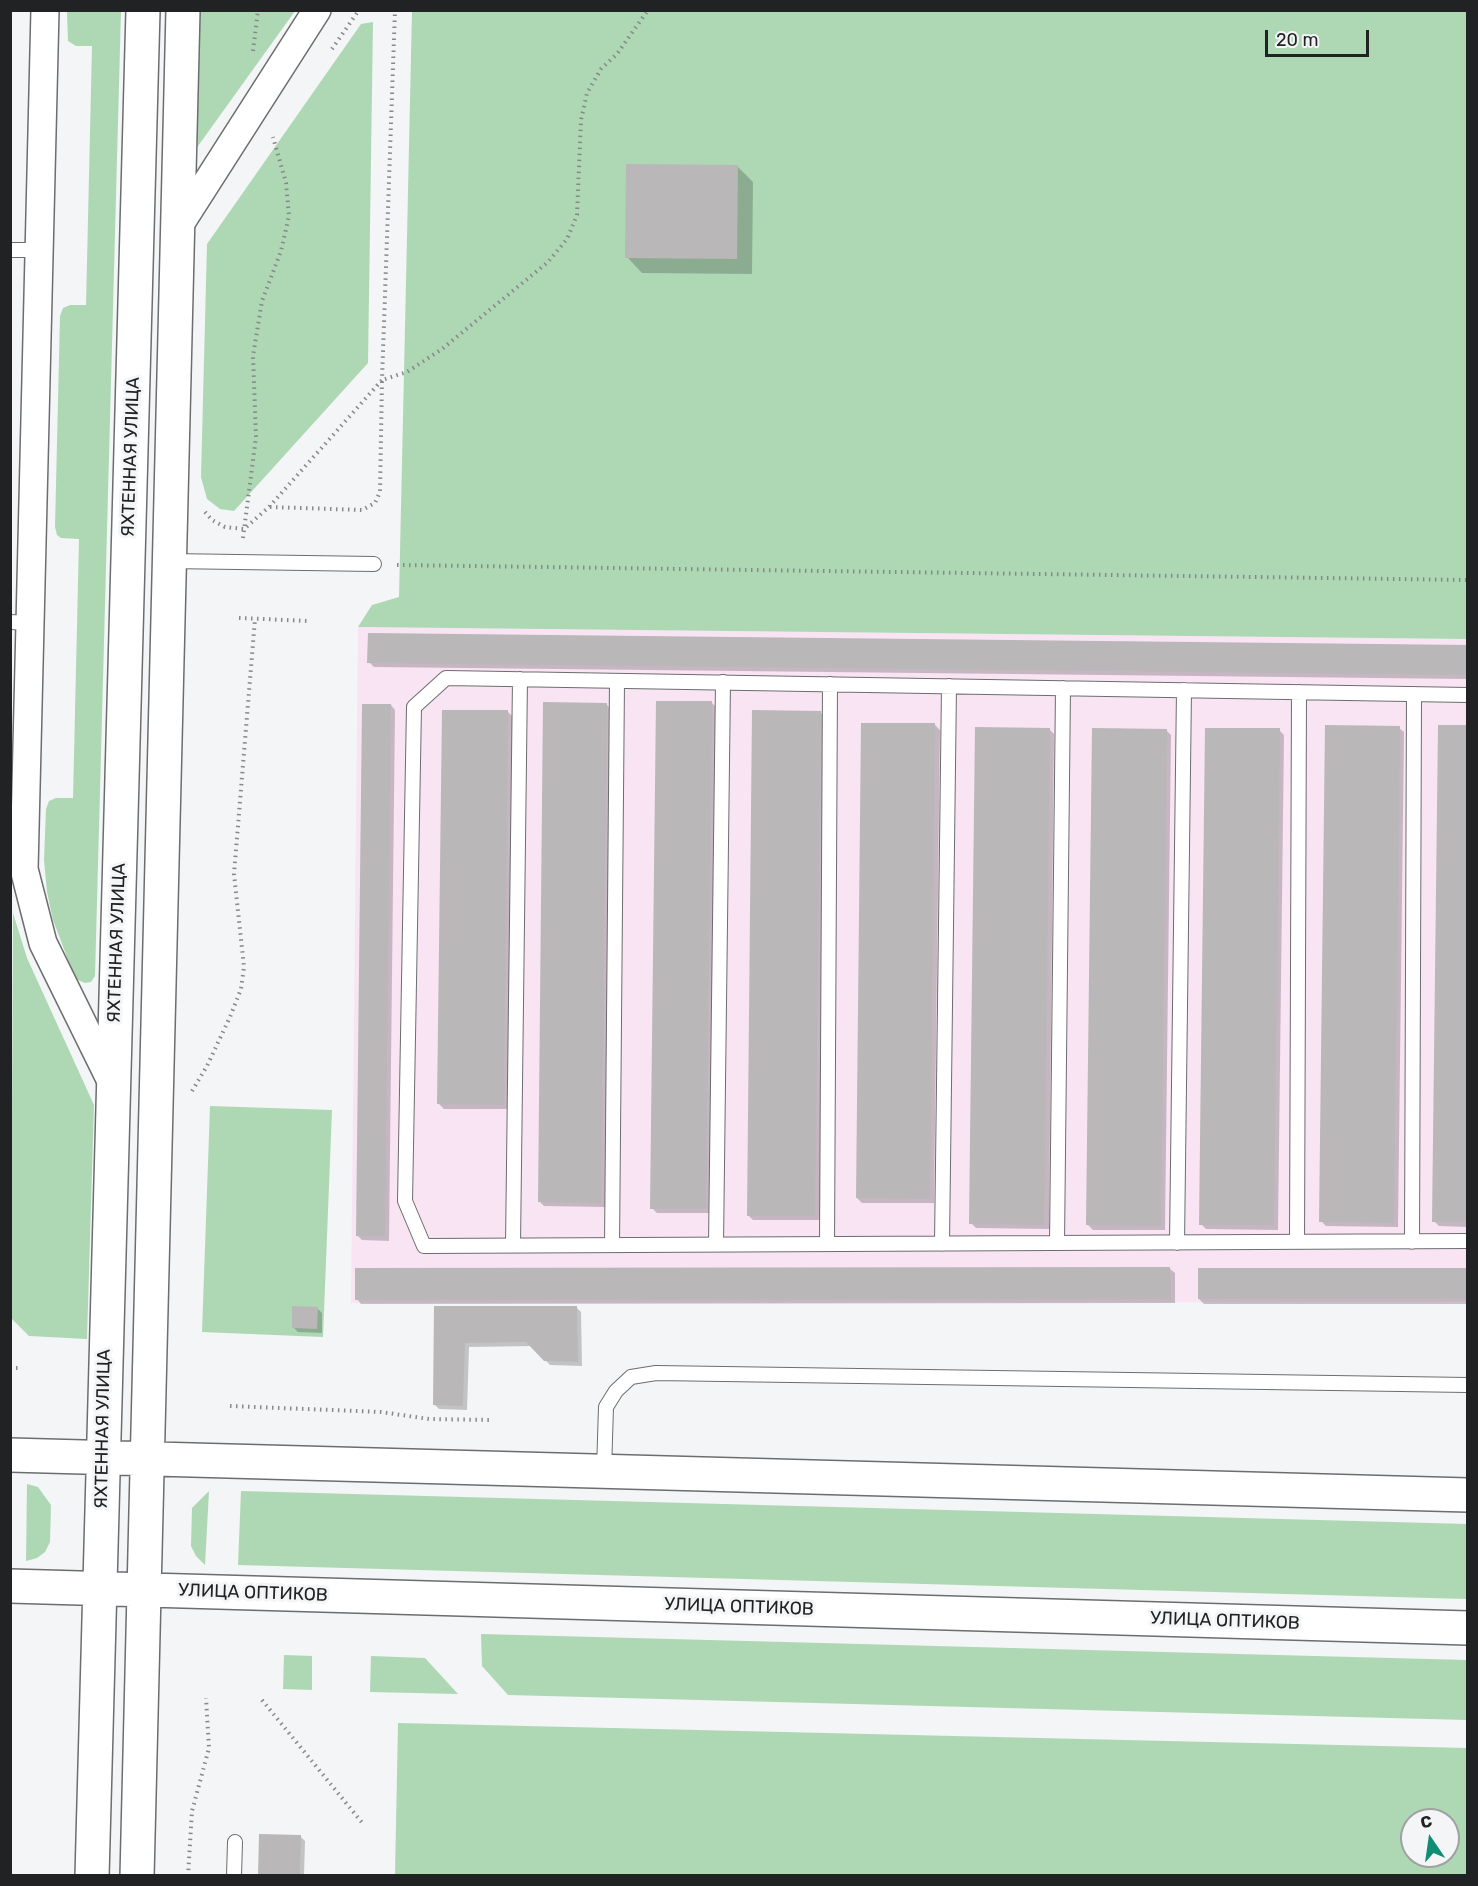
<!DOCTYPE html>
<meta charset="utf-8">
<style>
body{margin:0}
#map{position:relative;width:1478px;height:1886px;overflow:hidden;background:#f3f5f6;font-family:Rubik,sans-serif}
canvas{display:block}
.frame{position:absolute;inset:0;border:12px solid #212223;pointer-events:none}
.north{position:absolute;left:1400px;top:1808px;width:60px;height:60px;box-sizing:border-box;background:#f3f5f6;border:2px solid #9fa1a2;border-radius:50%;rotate:347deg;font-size:16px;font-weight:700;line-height:24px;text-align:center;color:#212223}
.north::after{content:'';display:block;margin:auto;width:21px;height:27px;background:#108e73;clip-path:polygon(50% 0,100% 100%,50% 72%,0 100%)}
.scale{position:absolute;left:1265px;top:30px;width:104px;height:27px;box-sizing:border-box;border:3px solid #212223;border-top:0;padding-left:8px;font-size:18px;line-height:21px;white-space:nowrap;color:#212223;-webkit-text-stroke:4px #f3f5f6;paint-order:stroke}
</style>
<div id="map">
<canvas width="1478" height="1886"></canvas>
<div class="frame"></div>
<div class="north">С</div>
<div class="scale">20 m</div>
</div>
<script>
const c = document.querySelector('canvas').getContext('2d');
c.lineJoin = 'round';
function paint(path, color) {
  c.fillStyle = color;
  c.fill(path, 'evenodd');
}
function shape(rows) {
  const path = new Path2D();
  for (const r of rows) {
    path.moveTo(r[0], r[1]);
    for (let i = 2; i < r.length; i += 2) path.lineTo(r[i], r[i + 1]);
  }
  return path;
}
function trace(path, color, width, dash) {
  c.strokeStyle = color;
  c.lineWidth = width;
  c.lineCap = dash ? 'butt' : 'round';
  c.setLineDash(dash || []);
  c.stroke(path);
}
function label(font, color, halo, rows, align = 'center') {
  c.font = font + ' Rubik,sans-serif';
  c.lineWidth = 6;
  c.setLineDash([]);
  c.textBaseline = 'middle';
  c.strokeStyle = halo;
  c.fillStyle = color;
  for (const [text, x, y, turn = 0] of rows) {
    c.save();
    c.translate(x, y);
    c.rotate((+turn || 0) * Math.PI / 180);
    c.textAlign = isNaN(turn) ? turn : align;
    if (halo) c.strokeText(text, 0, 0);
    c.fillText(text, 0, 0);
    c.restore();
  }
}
const industrial = shape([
 [358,627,1467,639,1467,1302,351,1303]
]);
const green = shape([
 [67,11,121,11,95,976,91,982,85,983,78,980,73,973,53,920,47,892,44,860,46,809,49,801,56,798,73,798,79,539,61,538,57,535,55,527,60,316,63,308,70,305,86,305,92,46,76,46,68,41],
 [197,11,295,11,193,153],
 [412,11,1467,11,1467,639,358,627,372,605,399,597],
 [373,22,368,363,234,511,220,509,207,499,201,477,207,244,361,24],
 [13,913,27,958,94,1105,87,1339,29,1336,11,1318],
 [210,1106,332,1110,323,1337,202,1332],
 [27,1484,38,1487,51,1505,50,1542,45,1552,37,1558,26,1561],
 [209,1491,205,1565,196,1556,191,1546,192,1508],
 [241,1491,1467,1524,1467,1599,238,1565],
 [481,1634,1467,1660,1467,1720,508,1695,482,1666],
 [284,1655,312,1656,312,1690,283,1689],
 [371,1656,425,1658,458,1694,370,1692],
 [398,1723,1467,1748,1467,1875,395,1875],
 [1412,1820,1448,1820,1448,1856,1412,1856]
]);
const shadow = shape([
 [737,166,753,182,752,274,642,273,627,257],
 [1468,646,1468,679,374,667,369,662],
 [711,702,716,707,710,1213,657,1213,652,1208],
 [606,704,611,709,605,1207,544,1206,539,1201],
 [391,705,395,710,389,1241,362,1240,357,1235],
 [508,712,513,717,508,1109,444,1109,439,1104],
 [820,712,825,717,820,1220,753,1220,748,1215],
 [935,725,940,730,934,1203,862,1203,857,1198],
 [1468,727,1468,1227,1439,1226,1434,1221],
 [1399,728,1404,732,1398,1227,1326,1226,1321,1221],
 [1049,729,1054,734,1049,1229,976,1228,971,1223],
 [1166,730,1171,735,1165,1230,1093,1230,1088,1225],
 [1279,730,1284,735,1278,1230,1206,1229,1201,1224],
 [1170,1269,1175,1273,1175,1303,361,1304,357,1299],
 [1468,1270,1468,1304,1204,1304,1199,1299],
 [435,1307,576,1307,581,1312,582,1366,550,1365,532,1346,469,1347,467,1410,439,1409,434,1404],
 [318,1309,322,1313,322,1333,298,1332,293,1327],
 [300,1836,305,1841,304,1876,260,1876]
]);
const building = shape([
 [626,164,738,165,737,259,625,258],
 [368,633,1468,645,1468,675,367,663],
 [656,701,712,701,706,1209,650,1209],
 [543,702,607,703,601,1203,538,1202],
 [362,704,391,704,385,1236,356,1236],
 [442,710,508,710,504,1105,437,1104],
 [752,710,821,711,815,1216,747,1216],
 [861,723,935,723,930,1199,856,1198],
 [1325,725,1400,726,1394,1223,1319,1222],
 [1438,725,1468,725,1468,1222,1432,1222],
 [975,727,1050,728,1044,1225,969,1224],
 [1092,728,1167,729,1161,1226,1086,1225],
 [1205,728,1280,728,1274,1225,1199,1225],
 [1170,1267,1171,1299,355,1300,355,1268],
 [1198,1268,1468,1268,1468,1299,1198,1299],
 [292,1306,318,1307,317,1329,292,1328],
 [434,1306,577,1306,578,1362,544,1361,526,1342,465,1343,463,1406,433,1405],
 [259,1834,301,1835,300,1876,258,1876]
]);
const path = shape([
 [332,49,359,10],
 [253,51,258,10],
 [270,507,362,510,375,503,380,492,382,380,407,372,442,349,548,262,567,239,577,215,581,120,587,93,601,69,617,54,648,10],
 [205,512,212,520,225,527,244,529,269,507,382,380,395,10],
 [243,538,256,437,253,356,262,301,281,251,289,216,286,183,273,137],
 [397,565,1468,580],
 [239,618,308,621],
 [192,1091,207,1066,230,1017,241,989,244,967,234,874,255,619],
 [10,1368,21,1368],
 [230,1406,381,1412,429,1419,491,1420],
 [262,1700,364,1825],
 [188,1876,192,1811,209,1748,206,1698]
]);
const lane = shape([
 [10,250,38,250],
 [169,561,374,564],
 [10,622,30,623],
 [1468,695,446,678,414,707,405,1201,424,1246,1468,1241],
 [1297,1242,1299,692],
 [1412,1242,1414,694],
 [1057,1243,1063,688],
 [1177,1243,1184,690],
 [716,1244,723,682],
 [827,1244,830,684],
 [942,1244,949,686],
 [513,1245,520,679],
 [612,1245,617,681],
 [604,1471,606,1407,616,1391,631,1377,656,1373,1468,1385],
 [234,1876,235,1842]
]);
const street = shape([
 [45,10,24,869,43,943,113,1085],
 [177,229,317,10]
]);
const secondary = shape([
 [10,1455,1468,1495],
 [10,1586,1468,1628],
 [92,1876,143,10],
 [137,1876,183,10]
]);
const streetNames = [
 ["ЯХТЕННАЯ УЛИЦА",131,457,-88],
 ["ЯХТЕННАЯ УЛИЦА",117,943,-88],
 ["ЯХТЕННАЯ УЛИЦА",103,1429,-89],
 ["УЛИЦА ОПТИКОВ",253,1593,2],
 ["УЛИЦА ОПТИКОВ",739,1607,2],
 ["УЛИЦА ОПТИКОВ",1225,1621,2]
];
paint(industrial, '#f8e4f3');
paint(green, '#aed8b4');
paint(shadow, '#0003');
paint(building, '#b9b7b8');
trace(lane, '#6c6d6f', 16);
trace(street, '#6c6d6f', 30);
trace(secondary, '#6c6d6f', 36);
trace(path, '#868889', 4, [1.5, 4.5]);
trace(lane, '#fff', 14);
trace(street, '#fff', 27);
trace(secondary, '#fff', 33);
label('18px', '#212223', '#f3f5f6', streetNames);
</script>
